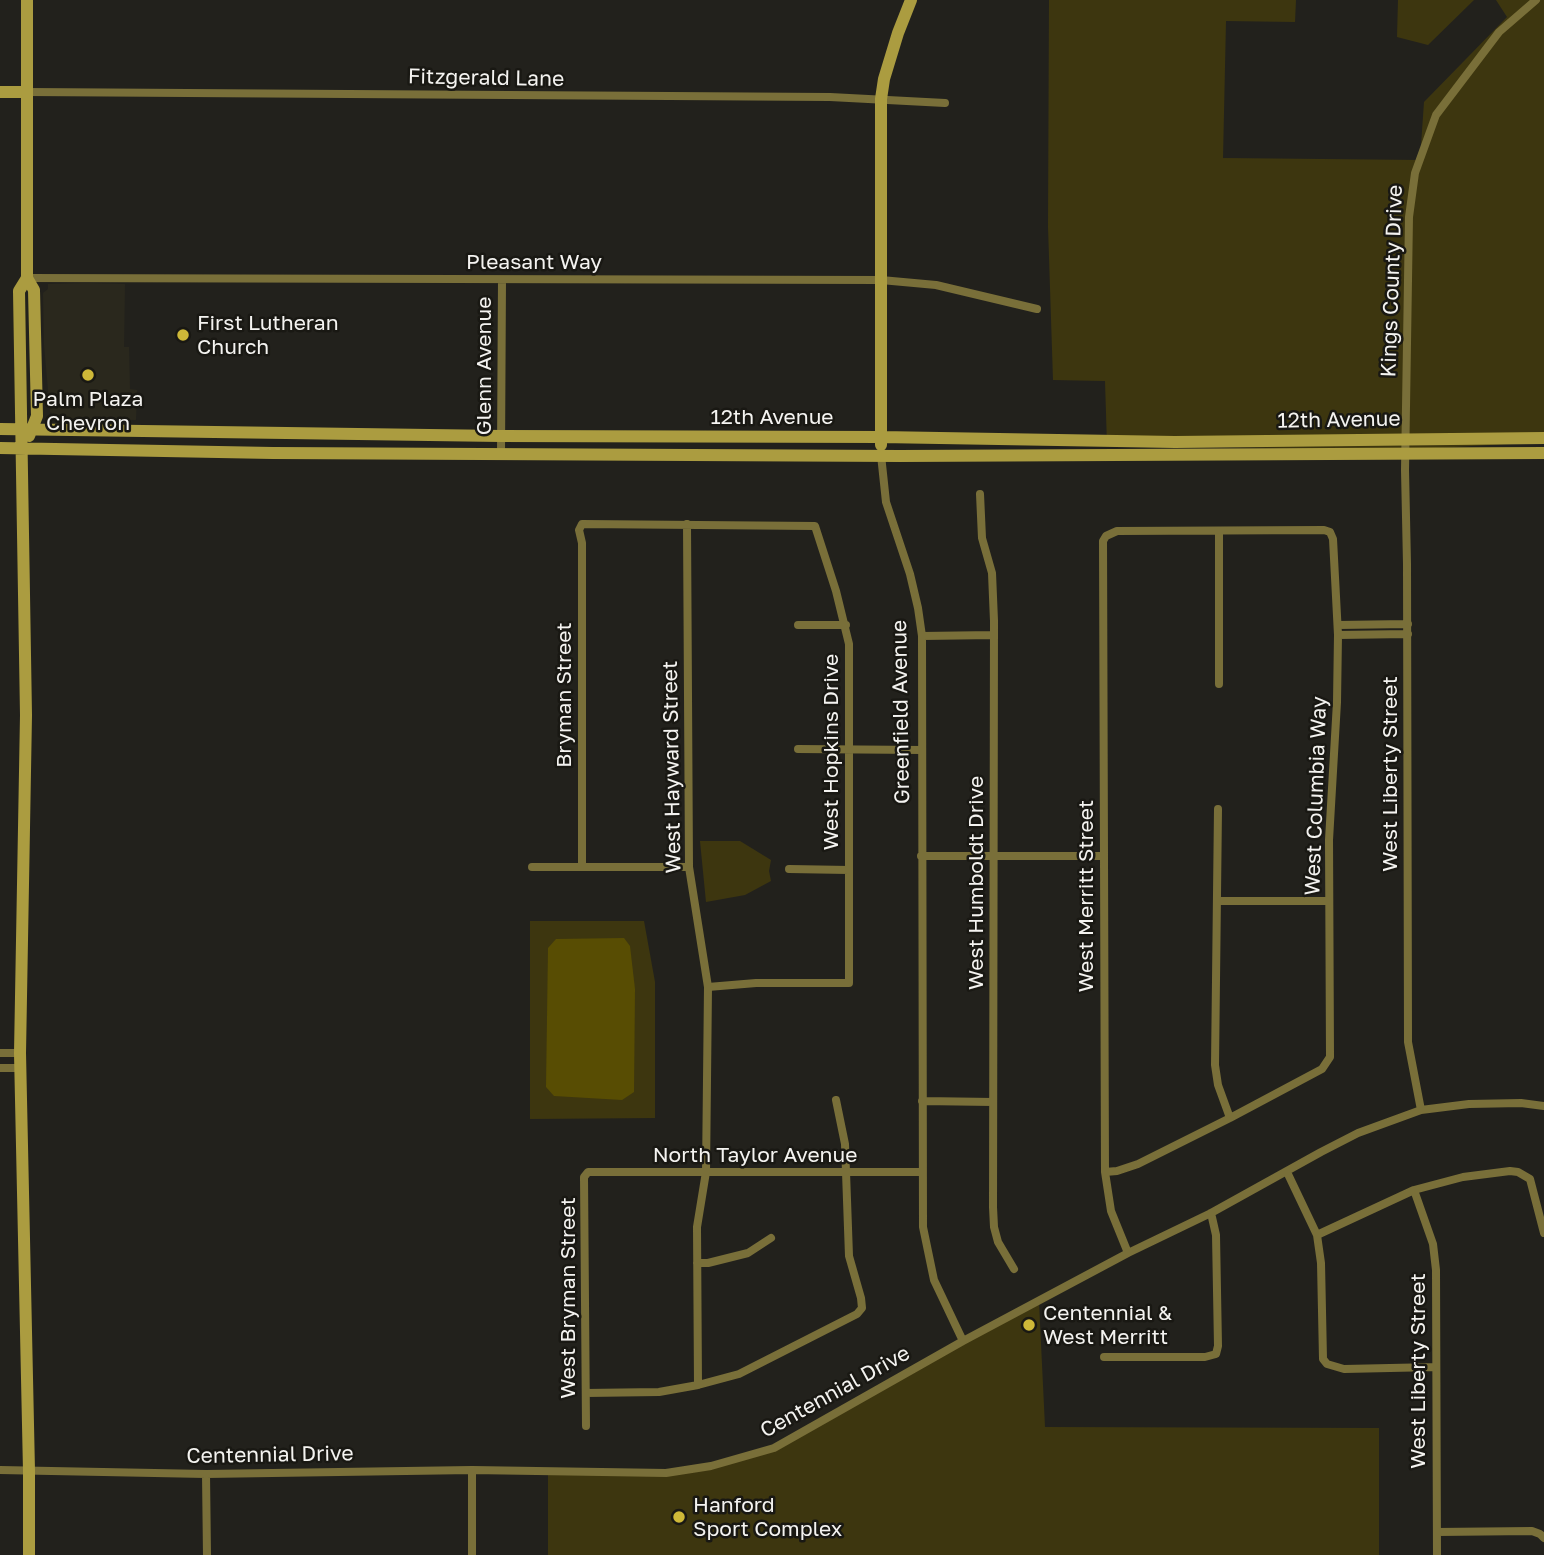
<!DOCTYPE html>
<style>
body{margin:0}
canvas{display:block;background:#22211c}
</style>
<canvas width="1544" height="1555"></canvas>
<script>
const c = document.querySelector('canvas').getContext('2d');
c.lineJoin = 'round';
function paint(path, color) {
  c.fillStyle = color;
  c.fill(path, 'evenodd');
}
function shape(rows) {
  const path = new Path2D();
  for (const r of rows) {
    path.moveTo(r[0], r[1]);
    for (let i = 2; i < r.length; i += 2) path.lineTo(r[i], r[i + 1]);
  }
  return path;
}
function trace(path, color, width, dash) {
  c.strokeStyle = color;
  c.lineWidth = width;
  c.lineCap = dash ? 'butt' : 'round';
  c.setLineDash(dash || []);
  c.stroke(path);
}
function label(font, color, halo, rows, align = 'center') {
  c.font = font + ' "Golos Text",sans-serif';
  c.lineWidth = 5;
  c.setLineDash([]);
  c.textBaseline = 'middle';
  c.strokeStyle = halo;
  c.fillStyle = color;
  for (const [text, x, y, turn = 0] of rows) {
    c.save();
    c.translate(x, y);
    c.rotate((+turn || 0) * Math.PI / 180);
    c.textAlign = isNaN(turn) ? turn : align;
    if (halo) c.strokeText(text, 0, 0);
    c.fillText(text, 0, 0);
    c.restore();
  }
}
const built = shape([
 [87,283,125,284,124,347,129,347,130,389,137,390,136,420,58,419,50,412,44,345,43,293,48,289,48,284]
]);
const green = shape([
 [1049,0,1296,0,1295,22,1226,21,1223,158,1420,160,1424,102,1507,17,1496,0,1544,0,1544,442,1400,450,1107,445,1105,381,1053,380,1048,226],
 [1398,0,1474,0,1428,45,1397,37],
 [700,841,740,841,771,860,769,871,771,881,745,895,706,902],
 [530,921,644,921,655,982,655,1118,530,1119],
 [1039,1302,1045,1427,1379,1428,1379,1555,548,1555,548,1470,666,1473,774,1448]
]);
const water = shape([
 [624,938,630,946,635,989,634,1092,622,1100,554,1096,546,1087,548,948,556,939]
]);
const street = shape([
 [27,92,830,97,945,103],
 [27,278,881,280,936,285,1037,309],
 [501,453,502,280],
 [881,455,886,502,910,574,918,608,922,636,923,1227,934,1280,963,1341],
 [980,494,982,538,992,573,994,621,993,1207,994,1227,998,1242,1014,1269],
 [687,524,689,867,708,987,706,1172,697,1227,698,1385],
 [798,625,846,625],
 [1338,625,1408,624],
 [1338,635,1408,634],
 [922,636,994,635],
 [1219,684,1219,531],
 [798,749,922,750],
 [1218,809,1215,1065,1218,1085,1230,1118],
 [921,856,1103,856],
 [532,867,689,867],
 [582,867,582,543,579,530,582,524,815,526,836,591,849,644,849,983,756,983,708,987],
 [789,869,849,870],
 [1218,901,1329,901],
 [0,1053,20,1053],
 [0,1068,20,1068],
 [922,1101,993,1102],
 [1421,1110,1408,1042,1407,564,1405,470,1409,217,1415,173,1436,115,1499,32,1536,0],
 [1105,1172,1117,1171,1138,1164,1230,1118,1322,1069,1330,1057,1329,840,1337,702,1338,635,1333,539,1330,532,1324,530,1117,531,1106,536,1103,541,1105,1172,1111,1211,1128,1253],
 [1287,1172,1317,1235,1321,1263,1323,1359,1327,1364,1344,1369,1436,1367],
 [1414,1190,1433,1244,1436,1270,1437,1555],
 [1317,1235,1414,1190,1463,1177,1510,1171,1518,1172,1530,1179,1544,1233],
 [697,1263,708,1263,748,1253,771,1238],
 [1104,1357,1205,1357,1216,1354,1218,1346,1216,1235,1211,1213],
 [586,1393,659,1392,698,1385,739,1374,857,1314,862,1308,861,1298,849,1256,845,1144,836,1100],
 [586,1426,584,1177,588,1172,921,1172],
 [0,1470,206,1474,472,1470,666,1473,711,1466,774,1448,963,1341,1128,1253,1211,1213,1321,1152,1358,1133,1421,1110,1469,1104,1521,1103,1544,1106],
 [206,1474,207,1555],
 [1437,1532,1532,1531,1540,1534,1544,1538],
 [472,1555,472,1470]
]);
const secondary = shape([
 [27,0,27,278,34,290,37,416,29,436],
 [0,92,27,92],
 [27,278,19,291,26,715,20,1053,29,1471,29,1555],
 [0,429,501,436,881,437,1175,442,1544,438],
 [881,445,881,99,884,79,898,33,911,0],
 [0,448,273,453,900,456,1544,453]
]);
const markers = [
 [183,335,7,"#ceb838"],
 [88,375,7,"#ceb838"],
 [1029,1325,7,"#ceb838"],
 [679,1517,7,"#ceb838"]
];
const streetNames = [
 ["Fitzgerald Lane",486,78,1],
 ["Pleasant Way",534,262],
 ["Kings County Drive",1392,281,-88],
 ["Glenn Avenue",484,366,-90],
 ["12th Avenue",772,417],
 ["12th Avenue",1339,420,-1],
 ["Bryman Street",564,695,-90],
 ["Greenfield Avenue",901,712,-91],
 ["West Hopkins Drive",831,752,-90],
 ["West Hayward Street",672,767,-91],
 ["West Liberty Street",1390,774,-90],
 ["West Columbia Way",1316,796,-88],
 ["West Humboldt Drive",976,883,-90],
 ["West Merritt Street",1086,896,-90],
 ["North Taylor Avenue",755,1155],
 ["West Bryman Street",568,1298,-90],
 ["West Liberty Street",1418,1371,-90],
 ["Centennial Drive",835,1392,-29],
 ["Centennial Drive",270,1455,-1]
];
const poiNames = [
 ["First Lutheran",197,323],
 ["Church",197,347],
 ["Palm Plaza",88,399,"center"],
 ["Chevron",88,423,"center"],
 ["Centennial &",1043,1313],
 ["West Merritt",1043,1337],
 ["Hanford",693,1505],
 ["Sport Complex",693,1529]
];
paint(built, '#2a281d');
paint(green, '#3d360f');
paint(water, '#584d03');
trace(street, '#796f39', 8);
trace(secondary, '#ab9c40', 12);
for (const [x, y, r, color] of markers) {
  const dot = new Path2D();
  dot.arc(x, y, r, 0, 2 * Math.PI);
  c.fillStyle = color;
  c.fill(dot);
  trace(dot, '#191813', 2.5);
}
label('21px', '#f4f3f0', '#191813', streetNames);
label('21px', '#f4f3f0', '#191813', poiNames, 'left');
</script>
